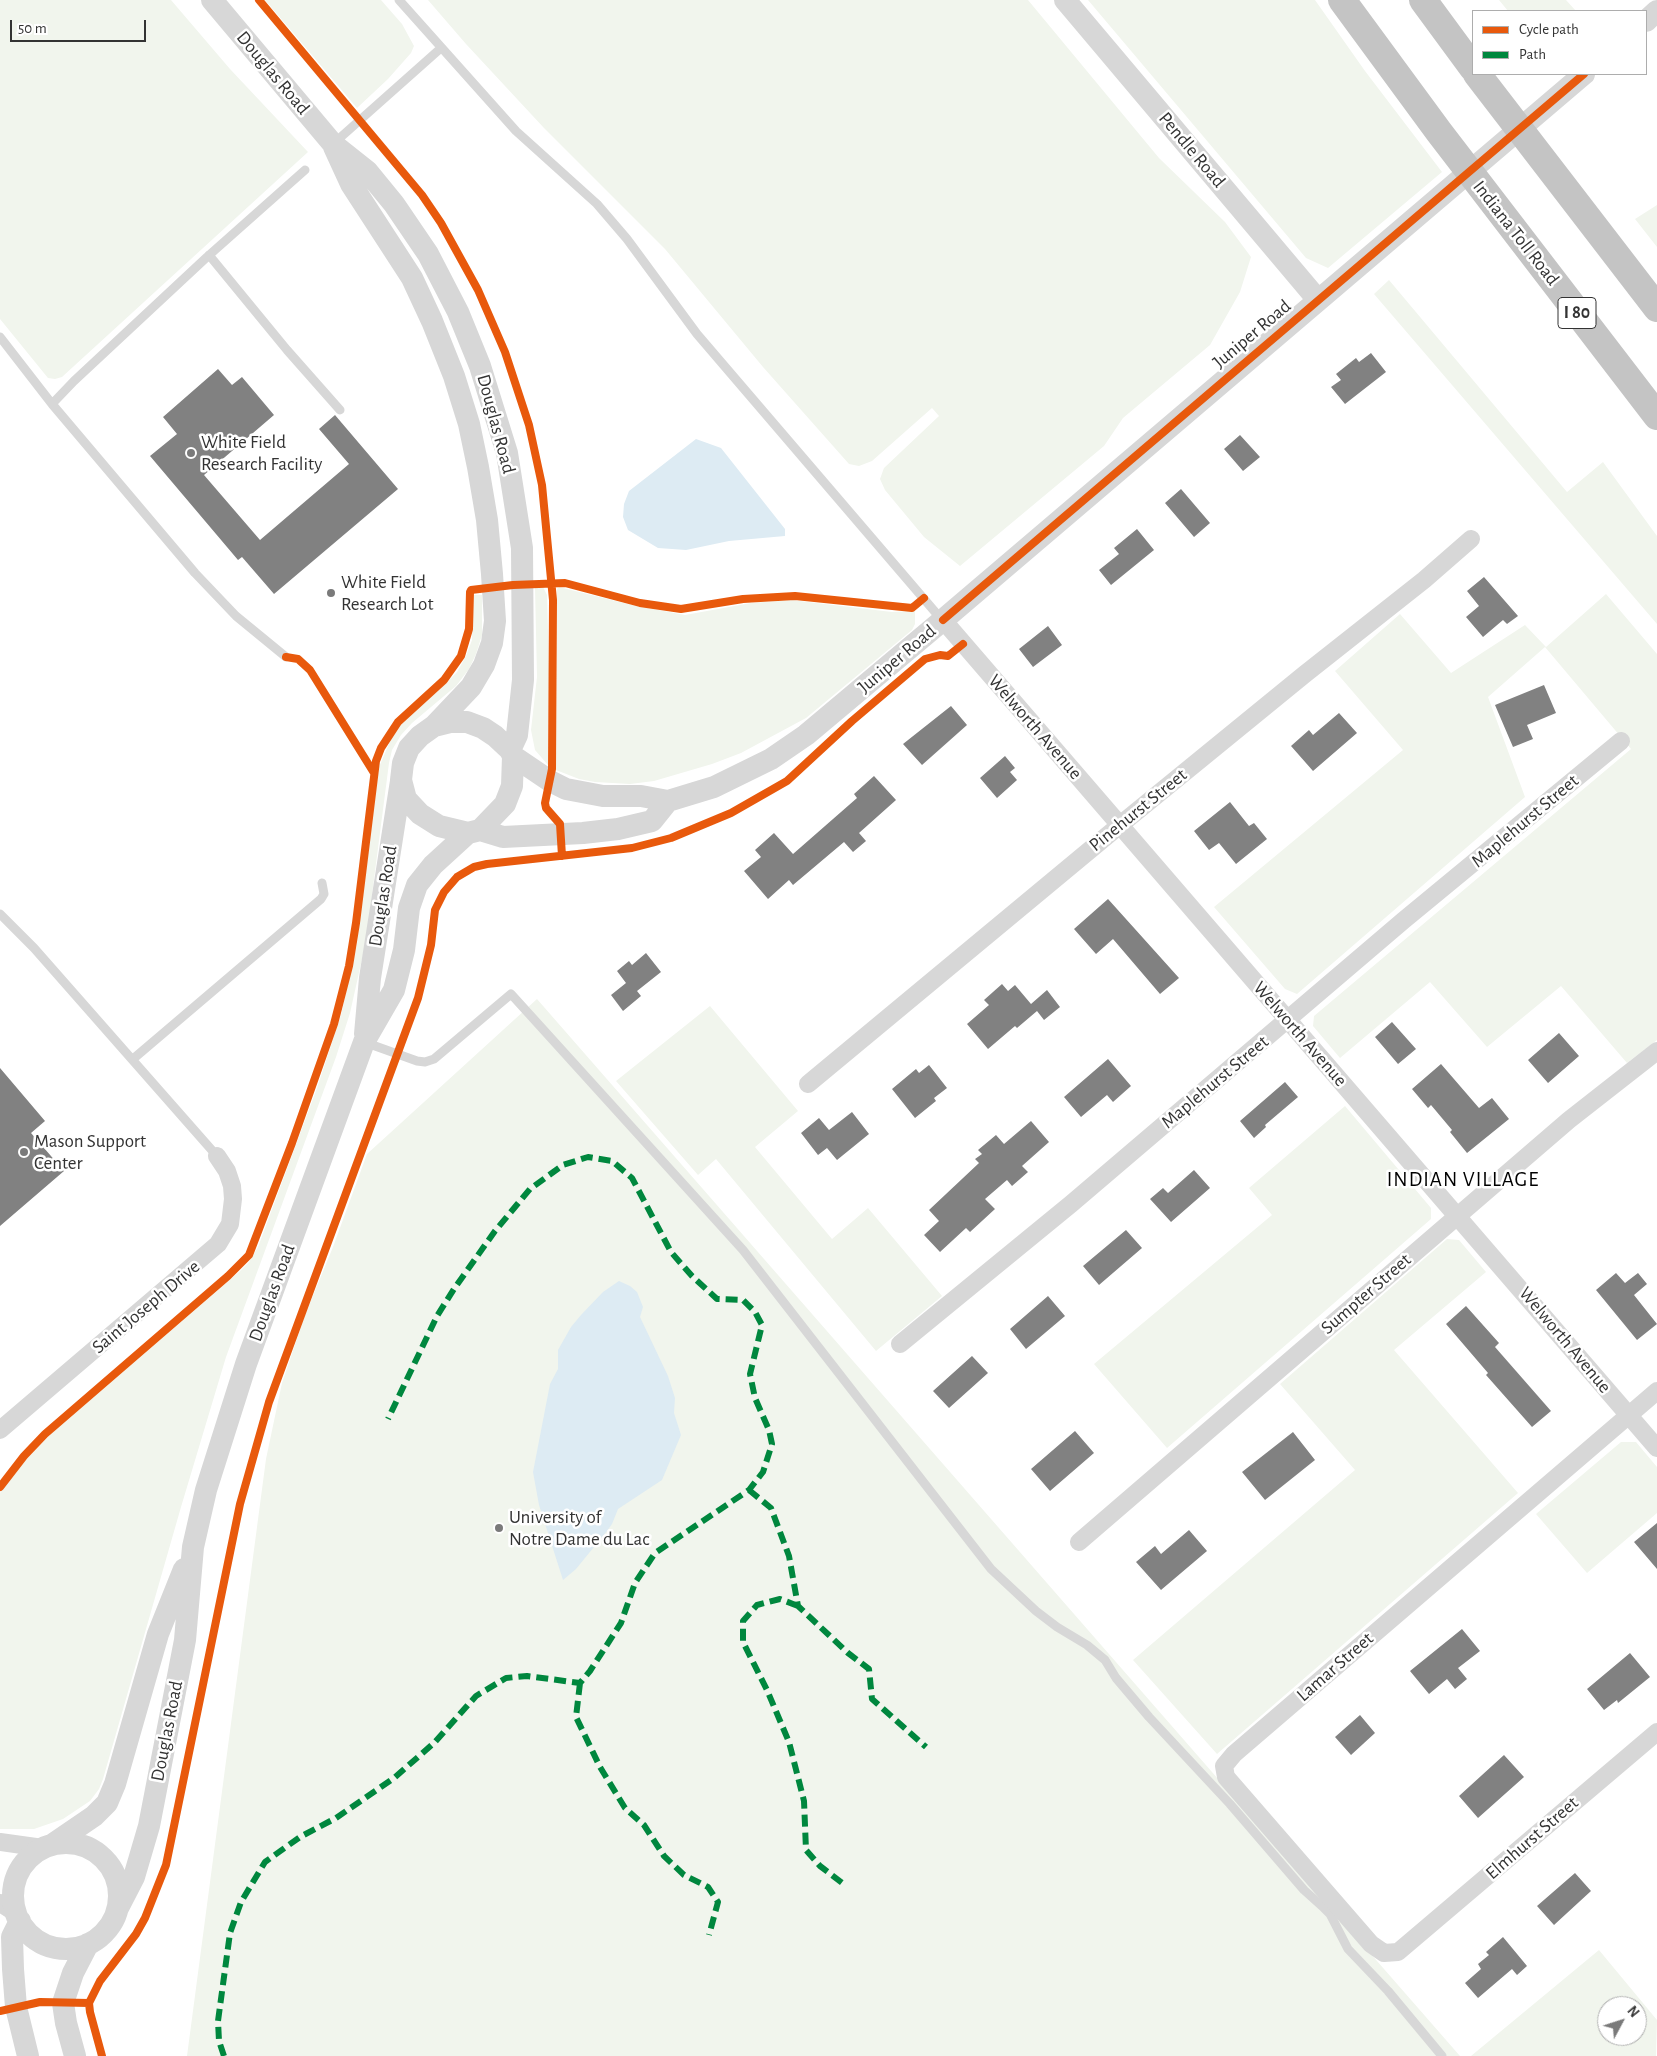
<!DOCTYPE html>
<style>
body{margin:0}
#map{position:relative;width:1657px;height:2056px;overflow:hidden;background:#fff;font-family:"Alegreya Sans",sans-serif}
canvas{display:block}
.legend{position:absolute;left:1472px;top:10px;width:175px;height:65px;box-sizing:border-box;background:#fff;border:1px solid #adadad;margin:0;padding:6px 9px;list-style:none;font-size:15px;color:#333}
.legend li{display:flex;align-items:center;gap:10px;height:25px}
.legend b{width:25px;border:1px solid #adadad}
.north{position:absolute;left:1597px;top:1996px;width:50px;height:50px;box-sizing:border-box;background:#fff;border:1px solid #adadad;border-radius:50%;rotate:50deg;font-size:14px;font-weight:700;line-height:20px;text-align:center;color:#333}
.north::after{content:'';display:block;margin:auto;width:18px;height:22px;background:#7a7a7a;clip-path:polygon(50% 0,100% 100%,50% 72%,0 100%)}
.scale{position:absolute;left:10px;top:20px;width:136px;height:22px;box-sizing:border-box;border:2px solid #333;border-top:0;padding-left:6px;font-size:15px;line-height:18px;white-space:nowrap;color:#333;-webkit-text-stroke:4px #fff;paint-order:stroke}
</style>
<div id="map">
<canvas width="1657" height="2056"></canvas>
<ul class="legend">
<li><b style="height:6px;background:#e8590c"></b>Cycle path</li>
<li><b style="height:6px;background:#00873e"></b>Path</li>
</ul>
<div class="north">N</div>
<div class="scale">50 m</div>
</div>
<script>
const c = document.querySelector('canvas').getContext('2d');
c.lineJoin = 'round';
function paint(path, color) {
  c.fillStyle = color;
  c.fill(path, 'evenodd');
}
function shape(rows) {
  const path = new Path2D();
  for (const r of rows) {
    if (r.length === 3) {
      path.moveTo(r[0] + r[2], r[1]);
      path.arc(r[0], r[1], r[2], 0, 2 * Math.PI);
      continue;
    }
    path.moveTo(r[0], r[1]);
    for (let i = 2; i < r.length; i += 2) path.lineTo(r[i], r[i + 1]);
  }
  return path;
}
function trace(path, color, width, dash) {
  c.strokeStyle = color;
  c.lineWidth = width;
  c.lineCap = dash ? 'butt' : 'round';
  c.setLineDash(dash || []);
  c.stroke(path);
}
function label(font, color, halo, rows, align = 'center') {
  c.font = font + ' "Alegreya Sans",sans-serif';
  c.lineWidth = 5;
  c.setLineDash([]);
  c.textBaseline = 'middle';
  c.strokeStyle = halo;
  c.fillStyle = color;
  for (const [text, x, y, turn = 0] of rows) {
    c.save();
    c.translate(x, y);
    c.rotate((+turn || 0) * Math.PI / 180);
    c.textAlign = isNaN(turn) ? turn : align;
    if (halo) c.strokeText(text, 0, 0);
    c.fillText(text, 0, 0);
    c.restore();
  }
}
const green = shape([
 [0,0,171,0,230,69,308,152,62,377,55,379,48,378,0,319],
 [265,0,381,0,402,24,414,46,411,53,388,79,357,108],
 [428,0,1028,0,1159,158,1225,222,1251,257,1240,292,1210,345,1123,418,1104,446,960,566,924,537,885,490,880,479,884,468,939,416,932,408,872,461,859,466,849,464,763,367,665,249,544,128,466,44],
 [1088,0,1315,0,1365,71,1442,172,1328,268,1306,258],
 [1499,0,1566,0,1576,11,1508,11],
 [1657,205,1657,247,1635,219],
 [1389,280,1567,492,1603,462,1657,536,1657,624,1374,294],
 [535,587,543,587,547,595,549,671,548,765,535,750,531,730,537,677],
 [559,587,632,605,685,615,751,603,791,600,892,612,915,611,915,624,912,630,806,718,741,753,712,764,654,781,630,784,595,782,579,779,556,770,557,589],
 [1606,594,1657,654,1657,1040,1627,1063,1561,986,1487,1047,1430,982,1340,1058,1313,1026,1314,1016,1631,749,1545,647,1488,697,1525,797,1297,994,1285,989,1214,907,1403,750,1335,671,1400,614,1451,673,1525,625,1546,647],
 [473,595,482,595,482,635,476,654,469,669,456,686,412,723,401,735,392,750,389,763,366,941,350,1013,336,1057,226,1357,181,1507,103,1779,99,1789,90,1801,63,1819,34,1829,0,1829,0,1493,19,1467,51,1434,239,1272,249,1262,258,1247,317,1088,341,1015,357,944,379,767,394,732,405,718,443,686,457,672,466,656,472,640],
 [537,999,1460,2056,187,2056,266,1459,282,1383,305,1315,333,1247,367,1154],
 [710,1006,798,1111,755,1147,832,1239,868,1208,942,1296,876,1351,716,1159,698,1175,616,1081],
 [1345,1106,1431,1208,1431,1219,1167,1448,1094,1364,1272,1215,1249,1188],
 [1447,1239,1459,1240,1486,1272,1394,1350,1518,1493,1217,1754,1133,1660,1355,1470,1280,1384],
 [1621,1442,1636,1442,1657,1467,1657,1513,1587,1573,1536,1514],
 [1599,1950,1657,2020,1656,2056,1471,2056],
 [1607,2006,1637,2006,1637,2036,1607,2036]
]);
const water = shape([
 [696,439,721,448,785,529,785,536,729,541,686,550,658,548,628,530,623,517,624,504,629,491],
 [619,1281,630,1286,637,1292,643,1307,640,1317,668,1376,675,1398,674,1413,681,1435,662,1480,618,1509,612,1524,607,1531,576,1569,563,1580,539,1505,533,1472,550,1384,558,1369,558,1350,571,1327,581,1315,603,1292]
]);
const building = shape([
 [1371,353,1386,372,1345,404,1331,387,1341,380,1336,374,1356,358,1359,362],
 [218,369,232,385,242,377,274,415,204,475,260,540,349,464,319,429,335,415,398,489,274,594,242,557,238,560,150,456,177,434,163,417],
 [1240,435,1260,457,1243,471,1224,449],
 [1181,489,1210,523,1194,537,1165,503],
 [1137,529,1154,550,1111,585,1099,570,1119,554,1114,548],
 [1484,577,1518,616,1507,624,1503,620,1483,637,1466,617,1479,606,1467,591],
 [1048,626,1062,645,1033,667,1019,649],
 [1544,685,1556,713,1527,725,1533,739,1513,747,1495,705],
 [951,706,967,725,922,765,903,744],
 [1339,713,1357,733,1313,771,1291,746,1309,730,1313,735],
 [1005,756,1015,768,1010,772,1017,780,997,798,980,778],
 [874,776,896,800,859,833,866,841,853,852,844,842,793,885,789,880,768,899,744,871,761,857,755,850,774,833,793,854,857,798,854,794],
 [1230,802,1249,826,1254,823,1267,839,1236,864,1219,843,1209,850,1194,831],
 [1108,899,1179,978,1160,994,1113,939,1096,954,1074,929],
 [646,953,661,972,637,991,641,996,623,1011,611,995,626,983,617,971,629,961,632,965],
 [1002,984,1008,991,1015,985,1031,1004,1047,990,1060,1007,1044,1020,1037,1011,1017,1028,1015,1026,988,1049,967,1024,989,1005,984,1000],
 [1392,1022,1416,1049,1398,1064,1375,1037],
 [1559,1033,1579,1056,1548,1083,1528,1060],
 [1108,1059,1131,1086,1113,1102,1107,1095,1081,1117,1064,1097],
 [1441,1064,1479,1108,1492,1098,1509,1119,1467,1153,1450,1132,1452,1130,1431,1105,1428,1108,1412,1089],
 [929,1065,947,1088,934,1098,936,1101,915,1118,892,1089,916,1069,919,1073],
 [0,1068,45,1121,31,1133,64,1171,0,1226],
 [1285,1082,1298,1097,1265,1125,1266,1127,1254,1138,1240,1121],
 [852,1112,869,1134,837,1160,827,1148,818,1155,801,1133,819,1118,829,1130],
 [1031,1121,1049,1142,1022,1166,1028,1172,1012,1186,1007,1180,985,1199,995,1209,970,1232,966,1228,940,1252,924,1235,939,1221,929,1210,979,1163,975,1159,982,1154,978,1150,996,1135,1004,1144],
 [1194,1170,1210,1188,1171,1222,1150,1199,1163,1188,1168,1193],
 [1126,1230,1142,1248,1099,1285,1083,1266],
 [1616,1273,1625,1283,1638,1273,1647,1284,1634,1295,1657,1324,1637,1340,1596,1290],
 [1048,1296,1065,1316,1026,1349,1010,1329],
 [1466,1306,1499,1343,1495,1347,1551,1411,1532,1427,1486,1375,1488,1373,1446,1324],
 [972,1356,988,1373,949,1408,933,1391],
 [1075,1431,1094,1453,1050,1491,1031,1469],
 [1293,1432,1315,1460,1265,1500,1242,1472],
 [1657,1523,1657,1569,1634,1542],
 [1189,1530,1207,1551,1161,1590,1136,1562,1155,1546,1161,1554],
 [1462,1629,1480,1651,1458,1668,1467,1679,1455,1689,1447,1679,1429,1694,1410,1671],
 [1630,1653,1650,1677,1618,1703,1617,1700,1604,1710,1587,1689],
 [1360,1715,1375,1733,1351,1755,1335,1737],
 [1504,1755,1524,1777,1478,1818,1459,1796],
 [1575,1873,1591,1891,1554,1925,1537,1906],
 [1503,1937,1527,1966,1517,1975,1512,1969,1478,1998,1465,1983,1481,1969,1478,1964,1489,1955,1486,1952]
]);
const service = shape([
 [399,0,516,131,597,204,627,239,697,334,942,620],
 [333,144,441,48],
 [209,255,287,350,340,410],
 [0,337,52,404,195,573,236,616,286,657],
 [52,404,74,381,207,257,305,170],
 [0,914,34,948,217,1156],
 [364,1042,417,1061,425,1062,434,1059,511,994,743,1250,991,1569,1036,1611,1057,1627,1087,1645,1105,1660,1116,1678,1149,1717,1230,1804,1304,1890,1324,1908,1330,1914,1348,1949,1388,1991,1442,2056],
 [133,1059,321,899,324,894,322,883]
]);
const minor = shape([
 [943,620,1657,1448],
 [808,1084,1120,825,1305,674,1424,580,1471,539],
 [900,1344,1071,1204,1404,920,1621,741],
 [1657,1391,1234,1754,1224,1766,1226,1777,1371,1944,1384,1953,1398,1952,1657,1732],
 [0,1430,218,1244,230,1224,233,1199,232,1186,227,1171,217,1156],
 [1079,1542,1569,1120,1657,1051],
 [0,1842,43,1848],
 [0,1903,16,1913]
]);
const tertiary = shape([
 [212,0,333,144,367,171,394,204,428,254,458,312,480,366,507,453,522,548,523,680,517,735,510,750],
 [1065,0,1318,300],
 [1646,21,1657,11],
 [334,147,351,184,412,278,432,321,454,376,469,424,478,467,487,520,492,574,495,621,492,643,484,665,471,687,434,726],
 [450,722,467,722,483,728,495,736,510,750,513,756,512,786,505,804,480,830,468,833,439,826,420,814,406,799,401,780,403,763,409,748,420,736,434,726,450,722],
 [513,756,550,781,566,789,603,796,641,796,668,801,714,787,771,759,806,735,943,620,1584,74],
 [480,830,503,837,583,833,618,829,652,821,668,801],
 [365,1034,370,978,401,781],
 [66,1896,53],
 [53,1844,94,1816,107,1803,115,1784,158,1634,184,1569],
 [118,1908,134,1877,149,1826,185,1640,193,1547,206,1490,246,1364,364,1042,394,990,404,950,409,908,417,885,433,865,468,833],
 [20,1921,12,1937,13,1969,16,2007,28,2056],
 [75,2056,66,2023,63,2003,73,1973,88,1944]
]);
const motorway = shape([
 [1342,0,1439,132,1657,416],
 [1423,0,1473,68],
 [1477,74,1657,308]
]);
const quiet = shape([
 [749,1490,771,1508,789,1556,798,1606,848,1653,869,1669,872,1699,926,1747],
 [798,1606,780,1599,757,1605,743,1621,743,1642,767,1690,789,1742,804,1801,806,1850,820,1866,845,1885],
 [580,1683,576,1717,600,1767,625,1808,644,1825,664,1856,684,1875,708,1887,718,1902,709,1935],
 [224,2056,219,2041,218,2021,230,1933,241,1902,265,1862,300,1837,336,1818,394,1778,434,1743,476,1696,506,1678,527,1676,580,1683,590,1671,621,1623,635,1583,655,1553,749,1490,763,1472,772,1444,769,1430,755,1398,750,1374,762,1325,755,1312,743,1300,717,1299,692,1276,671,1252,632,1178,612,1161,588,1157,563,1165,530,1189,495,1231,454,1289,437,1316,388,1419]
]);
const cycleway = shape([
 [259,0,422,195,441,223,478,290,505,352,529,425,542,485,553,600,552,769,545,803,546,808,560,824,562,856],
 [943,620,1584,74],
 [286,657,298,659,310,670,374,773],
 [0,1487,24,1456,45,1434,228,1276,249,1255,292,1143,334,1024,349,966,356,923,376,761,381,748,398,722,444,680,461,656,469,629,470,592,471,590,513,585,565,583,640,603,681,609,743,599,795,596,912,608,924,598],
 [0,2011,40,2002,89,2003],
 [102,2056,90,2012,89,2003,100,1981,136,1934,145,1918,166,1865,240,1504,269,1402,418,998,431,945,435,910,444,892,457,877,474,867,487,864,632,848,671,838,731,813,787,781,852,721,925,659,940,655,948,656,963,644]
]);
const markers = [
 [191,453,5,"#7a7a7a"],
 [331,593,5,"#7a7a7a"],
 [24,1152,5,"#7a7a7a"],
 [499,1528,5,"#7a7a7a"]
];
const shields = [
 [1577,313,38]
];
const shieldNames = [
 ["I 80",1577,313]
];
const streetNames = [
 ["Douglas Road",273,73,50],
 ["Pendle Road",1192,150,50],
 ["Indiana Toll Road",1516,233,52],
 ["Juniper Road",1252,334,-40],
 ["Douglas Road",496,424,75],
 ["Juniper Road",897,659,-40],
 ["Welworth Avenue",1035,727,49],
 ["Pinehurst Street",1138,810,-39],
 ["Maplehurst Street",1525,821,-40],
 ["Douglas Road",383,896,-81],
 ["Welworth Avenue",1300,1034,49],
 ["Maplehurst Street",1215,1082,-40],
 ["Douglas Road",272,1293,-70],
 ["Sumpter Street",1366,1294,-41],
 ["Saint Joseph Drive",146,1307,-40],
 ["Welworth Avenue",1565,1340,50],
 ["Lamar Street",1335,1667,-41],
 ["Douglas Road",167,1731,-79],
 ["Elmhurst Street",1532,1838,-41]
];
const poiNames = [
 ["White Field",201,442],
 ["Research Facility",201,464],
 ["White Field",341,582],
 ["Research Lot",341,604],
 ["Mason Support",34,1141],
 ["Center",34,1163],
 ["University of",509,1517],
 ["Notre Dame du Lac",509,1539]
];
const quarterNames = [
 ["INDIAN VILLAGE",1463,1180]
];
paint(green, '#f1f5ed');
paint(water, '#ddebf3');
paint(building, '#818181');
trace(service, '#d7d7d7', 9);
trace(minor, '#d7d7d7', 18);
trace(tertiary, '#d7d7d7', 22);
trace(motorway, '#c4c4c4', 28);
trace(quiet, '#00873e', 6, [12, 6]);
trace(cycleway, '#e8590c', 8);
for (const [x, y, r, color] of markers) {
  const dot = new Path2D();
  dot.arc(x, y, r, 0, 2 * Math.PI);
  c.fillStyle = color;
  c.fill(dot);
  trace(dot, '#fff', 2);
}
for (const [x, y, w] of shields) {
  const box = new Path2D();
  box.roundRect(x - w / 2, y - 15.5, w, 31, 4);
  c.fillStyle = '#fff';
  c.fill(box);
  trace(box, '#333', 1);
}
label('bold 18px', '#333', null, shieldNames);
label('19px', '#333', '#fff', streetNames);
label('19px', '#333', '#fff', poiNames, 'left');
c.letterSpacing = '1px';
label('21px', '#000', '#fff', quarterNames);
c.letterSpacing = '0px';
</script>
